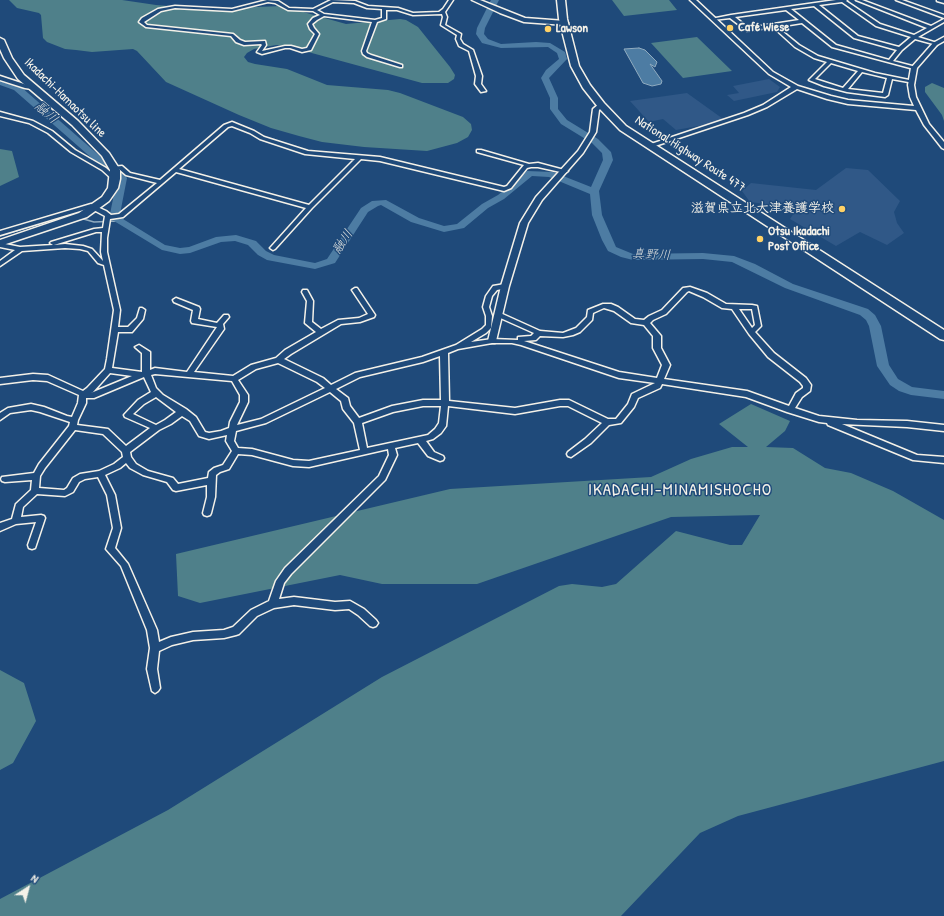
<!DOCTYPE html>
<meta charset="utf-8">
<style>
body{margin:0}
#map{position:relative;width:944px;height:916px;overflow:hidden;background:#1f4a7a;font-family:"Patrick Hand",sans-serif}
canvas{display:block}
.north{position:absolute;left:8px;top:868px;width:40px;height:40px;-webkit-text-stroke:3px #1f4a7a;paint-order:stroke;rotate:36deg;font-size:11px;font-weight:700;line-height:16px;text-align:center;color:#f4f1e8}
.north::after{content:'';display:block;margin:auto;width:14px;height:18px;background:#f4f1e8;clip-path:polygon(50% 0,100% 100%,50% 72%,0 100%)}
</style>
<div id="map">
<canvas width="944" height="916"></canvas>
<div class="north">N</div>
</div>
<script>
const c = document.querySelector('canvas').getContext('2d');
c.lineJoin = 'round';
function paint(path, color) {
  c.fillStyle = color;
  c.fill(path, 'evenodd');
}
function shape(rows) {
  const path = new Path2D();
  for (const r of rows) {
    path.moveTo(r[0], r[1]);
    for (let i = 2; i < r.length; i += 2) path.lineTo(r[i], r[i + 1]);
  }
  return path;
}
function trace(path, color, width, dash) {
  c.strokeStyle = color;
  c.lineWidth = width;
  c.lineCap = dash ? 'butt' : 'round';
  c.setLineDash(dash || []);
  c.stroke(path);
}
function label(font, color, halo, rows, align = 'center') {
  c.font = font + ' "Patrick Hand","Klee One",sans-serif';
  c.lineWidth = 3;
  c.setLineDash([]);
  c.textBaseline = 'middle';
  c.strokeStyle = halo;
  c.fillStyle = color;
  for (const [text, x, y, turn = 0] of rows) {
    c.save();
    c.translate(x, y);
    c.rotate((+turn || 0) * Math.PI / 180);
    c.textAlign = isNaN(turn) ? turn : align;
    if (halo) c.strokeText(text, 0, 0);
    c.fillText(text, 0, 0);
    c.restore();
  }
}
const built = shape([
 [769,79,780,87,777,92,734,101,727,95,739,93,733,86],
 [687,93,726,121,676,130,663,119,649,122,630,101],
 [846,168,868,170,900,201,894,212,897,223,904,233,887,245,860,232,836,246,790,219,794,213,782,206,750,202,742,191,751,183,816,190]
]);
const green = shape([
 [9,0,122,0,156,5,206,9,282,6,346,24,400,19,406,20,418,27,450,67,455,75,454,79,448,83,422,83,286,46,276,45,254,49,247,53,244,57,248,62,255,64,287,69,327,85,388,90,400,93,463,117,471,124,472,130,468,137,457,143,427,151,364,147,322,142,299,136,271,128,239,115,166,82,137,51,133,49,92,52,76,50,65,49,47,42,43,38,41,15,39,13,17,8],
 [612,0,669,0,677,10,624,16],
 [697,37,732,71,683,78,651,43],
 [932,83,944,88,944,121,942,115,925,92,925,87],
 [0,149,12,151,19,177,0,186],
 [751,404,790,421,785,431,766,447,793,448,825,468,851,473,893,491,944,520,944,761,738,816,700,833,621,916,0,916,0,899,168,810,382,677,559,586,572,584,602,587,616,584,676,531,730,545,742,545,760,515,671,517,477,584,382,584,340,575,200,603,178,596,176,554,450,489,651,477,691,459,732,447,748,447,719,424],
 [0,670,24,683,36,721,13,763,0,770]
]);
const water = shape([
 [639,48,645,50,657,62,655,67,650,64,662,81,661,84,652,86,643,83,624,49,639,48]
]);
const stream = shape([
 [80,218,94,222,119,221],
 [0,236,61,217,74,216]
]);
const river = shape([
 [491,0,499,0,485,28,484,34,488,39,501,44,536,42,550,43,565,52,567,59,549,78,558,98,558,109,567,120,598,139,611,152,613,160,599,191,602,215,616,247,633,254,703,253,734,256,755,264,793,284,868,309,875,315,881,326,889,365,898,379,912,387,944,391,944,399,911,395,899,391,890,385,877,366,869,326,866,320,860,315,785,288,732,262,703,259,633,260,621,257,608,251,602,240,592,215,590,194,549,177,532,176,504,199,488,208,464,228,444,232,411,222,381,205,378,206,368,212,335,263,315,269,267,260,258,255,248,245,235,241,221,242,190,253,180,254,162,250,114,221,110,214,117,179,115,176,120,173,123,174,127,178,120,214,123,219,165,245,180,248,189,247,216,237,236,235,256,241,266,251,274,255,315,263,327,259,361,208,372,201,386,200,419,218,444,226,457,224,482,204,498,195,527,171,553,172,591,187,603,160,602,153,592,143,561,124,550,109,550,98,541,78,546,70,559,59,557,53,548,47,501,48,482,43,476,34,477,28,491,0],
 [0,80,20,86,109,164,111,166,109,168,103,168,14,90,0,85,0,80]
]);
const minor = shape([
 [267,0,278,1,289,8,313,9,331,0,355,1,368,6,398,8,413,13,439,12,443,9,449,0,453,0,445,12,447,17,445,25,461,34,460,39,463,44,473,50,482,76,481,84,486,91,481,92,475,84,476,76,469,51,459,46,456,39,457,35,441,25,443,17,442,14,413,15,397,10,386,10,386,19,377,22,366,51,367,53,371,55,402,65,402,67,400,67,367,57,363,54,362,51,372,22,324,16,317,20,312,24,314,28,319,34,311,50,302,52,290,48,285,48,262,54,257,52,262,45,261,44,244,45,236,42,231,36,146,27,139,22,142,18,158,9,175,6,232,9,267,0],
 [268,2,275,3,288,10,313,11,320,15,313,18,308,24,310,29,315,34,307,48,302,49,291,46,285,46,262,51,266,45,265,41,245,42,240,40,233,34,147,25,144,22,161,11,175,8,232,11,268,2],
 [333,2,354,3,367,8,382,9,382,18,375,20,324,14,317,10,333,2],
 [836,0,847,0,846,1,880,24,914,35,927,28,856,0,862,0,931,26,944,19,944,22,918,37,937,43,937,45,915,39,902,50,893,61,916,67,916,68,914,69,832,47,802,23,777,27,799,45,818,56,875,73,914,81,914,83,892,79,888,95,885,97,847,92,824,86,809,80,827,62,814,58,795,47,773,27,747,31,730,18,713,20,711,19,731,15,836,0],
 [842,2,876,26,911,37,899,47,858,36,819,5,842,2],
 [814,6,854,38,897,50,889,60,836,45,791,9,814,6],
 [786,10,799,20,748,28,735,17,786,10],
 [831,63,858,71,843,88,815,79,831,63],
 [862,72,887,78,883,93,848,89,862,72],
 [896,0,902,0,944,15,944,18,896,0],
 [937,0,944,0,944,3,937,1,937,0],
 [0,76,27,85,34,86,35,87,32,89,25,88,0,80,0,76],
 [0,112,33,121,52,131,75,150,106,168,118,179,113,180,102,170,71,152,48,133,29,123,0,116,0,112],
 [232,122,254,131,264,137,308,151,380,157,504,187,507,186,524,165,477,152,477,150,481,150,529,164,538,163,568,171,565,173,538,167,531,167,527,168,511,188,504,191,380,161,361,159,312,208,275,249,273,250,270,248,271,247,306,208,176,172,123,217,110,219,107,238,107,252,120,310,118,327,128,327,137,318,140,308,142,308,145,310,143,319,132,332,118,332,112,368,142,372,142,353,135,347,139,345,150,352,150,370,155,368,187,372,217,327,192,323,191,321,193,310,174,302,173,300,176,298,199,307,200,309,198,319,217,323,224,315,228,315,229,317,223,324,224,329,194,372,233,376,251,365,276,358,285,350,316,332,305,323,307,301,302,292,303,290,307,290,313,301,312,322,321,329,338,320,359,318,368,314,352,290,355,288,357,288,375,315,374,317,360,322,341,324,291,354,284,359,323,378,331,385,355,373,422,357,456,345,482,329,486,325,486,316,483,307,486,296,493,286,505,284,508,286,507,288,497,290,492,296,489,307,492,316,491,328,486,333,471,342,492,339,518,340,518,337,531,336,534,333,496,316,495,314,496,312,498,312,540,331,563,333,576,328,587,317,588,310,603,304,611,304,618,307,635,319,644,320,649,316,662,310,683,288,690,287,707,293,726,304,752,305,757,306,761,326,755,332,774,353,806,378,811,385,810,391,802,397,795,408,819,416,857,420,907,421,944,425,944,431,907,427,842,424,917,455,944,457,944,463,913,460,828,425,827,423,819,422,787,412,746,397,662,384,660,388,638,398,634,407,621,423,609,425,591,443,571,457,568,456,567,454,568,452,585,439,602,423,568,406,560,406,515,414,448,406,446,426,441,433,433,439,426,441,434,452,443,456,444,458,443,460,440,461,428,456,418,443,395,448,397,455,385,480,291,574,284,583,279,599,294,597,335,602,350,601,364,609,376,620,378,623,376,626,373,627,370,626,358,615,349,609,335,610,294,605,274,608,257,616,239,634,236,635,224,638,193,640,172,645,159,651,157,669,160,688,158,691,155,693,152,691,147,669,150,648,147,630,121,566,106,549,113,528,107,495,98,477,85,479,79,482,73,492,65,496,37,494,23,507,21,517,41,515,44,516,45,518,35,548,32,549,29,548,28,545,36,522,16,524,0,531,0,523,12,519,16,504,31,490,32,480,5,482,2,481,1,479,2,477,34,473,39,464,69,426,70,422,40,412,31,410,10,413,0,420,0,413,8,408,31,404,44,407,67,416,72,417,78,403,79,395,47,381,33,380,0,384,0,378,33,374,48,375,83,391,87,388,105,369,107,359,114,310,104,265,98,263,88,251,80,249,65,248,22,251,0,266,0,261,15,250,0,247,0,243,20,247,53,245,50,243,51,242,94,229,103,228,105,216,90,208,0,235,0,231,91,204,106,211,111,215,119,214,157,183,126,175,119,169,112,169,112,167,122,166,130,173,160,180,224,125,232,122],
 [232,126,250,133,260,139,305,154,355,159,309,205,179,169,228,127,232,126],
 [96,232,102,232,101,252,103,261,92,249,83,246,65,244,54,245,96,232],
 [689,291,703,297,722,308,732,309,749,334,768,357,800,382,803,386,803,388,796,393,789,406,747,391,664,379,670,365,661,348,661,336,650,323,653,320,666,314,687,292,689,291],
 [604,308,614,311,631,323,644,325,653,336,653,348,662,365,657,378,619,372,524,341,536,340,540,336,563,337,573,335,580,332,592,320,593,313,604,308],
 [739,309,752,309,755,325,752,328,739,309],
 [492,343,512,343,521,345,619,378,655,383,632,394,628,404,616,419,608,419,569,400,560,400,515,408,449,401,448,353,458,349,492,343],
 [440,356,441,400,423,400,392,406,359,418,350,406,348,398,336,389,360,377,423,362,440,356],
 [278,363,317,382,325,388,261,419,237,425,248,402,248,395,238,380,256,369,278,363],
 [110,373,132,376,91,393,93,392,110,373],
 [155,374,232,381,240,395,240,402,230,422,229,428,221,431,209,433,205,432,196,417,186,409,163,395,156,388,151,375,155,374],
 [144,377,151,392,138,400,124,415,125,417,150,428,126,446,108,429,77,425,78,420,86,403,86,398,94,398,144,377],
 [330,392,341,401,343,409,354,423,360,450,309,461,293,460,252,449,238,448,234,441,236,431,266,423,330,392],
 [156,397,176,412,165,420,156,425,133,414,144,404,156,397],
 [423,406,441,406,439,423,435,429,428,435,367,448,362,423,393,412,423,406],
 [182,416,190,421,199,436,209,439,227,435,226,441,232,451,223,465,214,468,209,472,208,478,178,484,173,478,148,471,136,464,131,457,130,452,159,430,171,424,182,416],
 [75,430,103,434,122,452,123,457,114,464,99,471,80,474,73,478,67,488,64,490,39,488,40,476,45,468,75,430],
 [388,449,389,455,379,476,285,568,276,581,269,601,251,610,233,627,224,630,193,632,171,637,159,642,157,630,128,564,115,548,121,528,115,495,105,475,120,468,126,463,130,468,143,475,167,482,173,490,176,491,207,485,207,497,203,513,204,515,207,516,210,515,211,513,215,497,216,475,220,472,229,469,238,454,252,455,293,466,309,467,388,449]
]);
const tertiary = shape([
 [472,0,480,0,525,18,565,21,568,23,565,25,524,22,500,13,472,0],
 [690,0,696,0,773,72,798,86,831,96,848,100,914,106,910,97,908,85,911,68,933,43,944,37,944,41,937,45,917,68,914,85,916,97,929,124,944,142,944,149,942,148,924,125,916,110,848,104,827,99,797,89,767,107,748,115,652,147,648,147,648,145,744,113,763,105,791,87,769,74,690,0],
 [599,104,604,105,599,110,596,132,583,153,542,200,528,223,509,286,496,341,495,343,489,343,488,341,501,286,520,223,536,197,578,151,590,132,593,109,599,104]
]);
const primary = shape([
 [0,38,4,40,12,58,24,75,78,121,109,153,120,170,120,179,118,188,109,201,87,217,0,246,0,240,79,213,102,197,108,188,110,170,102,156,72,125,18,79,4,58,0,49,0,38]
]);
const trunk = shape([
 [557,0,565,0,567,19,579,66,590,85,604,103,626,126,944,330,944,340,940,339,620,130,598,107,583,88,571,66,559,19,557,0]
]);
const markers = [
 [730,28,4,"#ffd166"],
 [548,29,4,"#ffd166"],
 [842,209,4,"#ffd166"],
 [760,239,4,"#ffd166"]
];
const farPoinames = [
 ["Café Wiese",738,28],
 ["Lawson",556,29],
 ["滋賀県立北大津養護学校",834,209,"right"],
 ["Otsu Ikadachi",768,232],
 ["Post Office",768,247]
];
const farStreetnames = [
 ["Ikadachi-Hamaotsu line",65,98,44],
 ["National Highway Route 477",690,154,33]
];
const farWaternames = [
 ["融川",46,113,42],
 ["融川",343,242,-57],
 ["真野川",651,255,2]
];
const quarterNames = [
 ["IKADACHI-MINAMISHOCHO",680,490]
];
paint(built, '#305887');
paint(green, '#4f808a');
paint(water, '#4d7ca3');
trace(water, '#90abbf', 1);
trace(stream, '#90abbf', 1.5);
paint(river, '#4d7ca3');
trace(minor, '#f4f1e8', 3);
trace(tertiary, '#f4f1e8', 3);
trace(primary, '#f4f1e8', 3);
trace(trunk, '#f4f1e8', 3);
paint(minor, '#1f4a7a');
paint(tertiary, '#1f4a7a');
paint(primary, '#1f4a7a');
paint(trunk, '#1f4a7a');
for (const [x, y, r, color] of markers) {
  const dot = new Path2D();
  dot.arc(x, y, r, 0, 2 * Math.PI);
  c.fillStyle = color;
  c.fill(dot);
  trace(dot, '#1f4a7a', 1.5);
}
label('bold 13px', '#f4f1e8', '#1f4a7a', farPoinames, 'left');
label('13px', '#f4f1e8', '#1f4a7a', farStreetnames);
label('italic 13px', '#dbdfde', '#1f4a7a', farWaternames);
c.letterSpacing = '1px';
label('17px', '#f4f1e8', '#1f4a7a', quarterNames);
c.letterSpacing = '0px';
</script>
